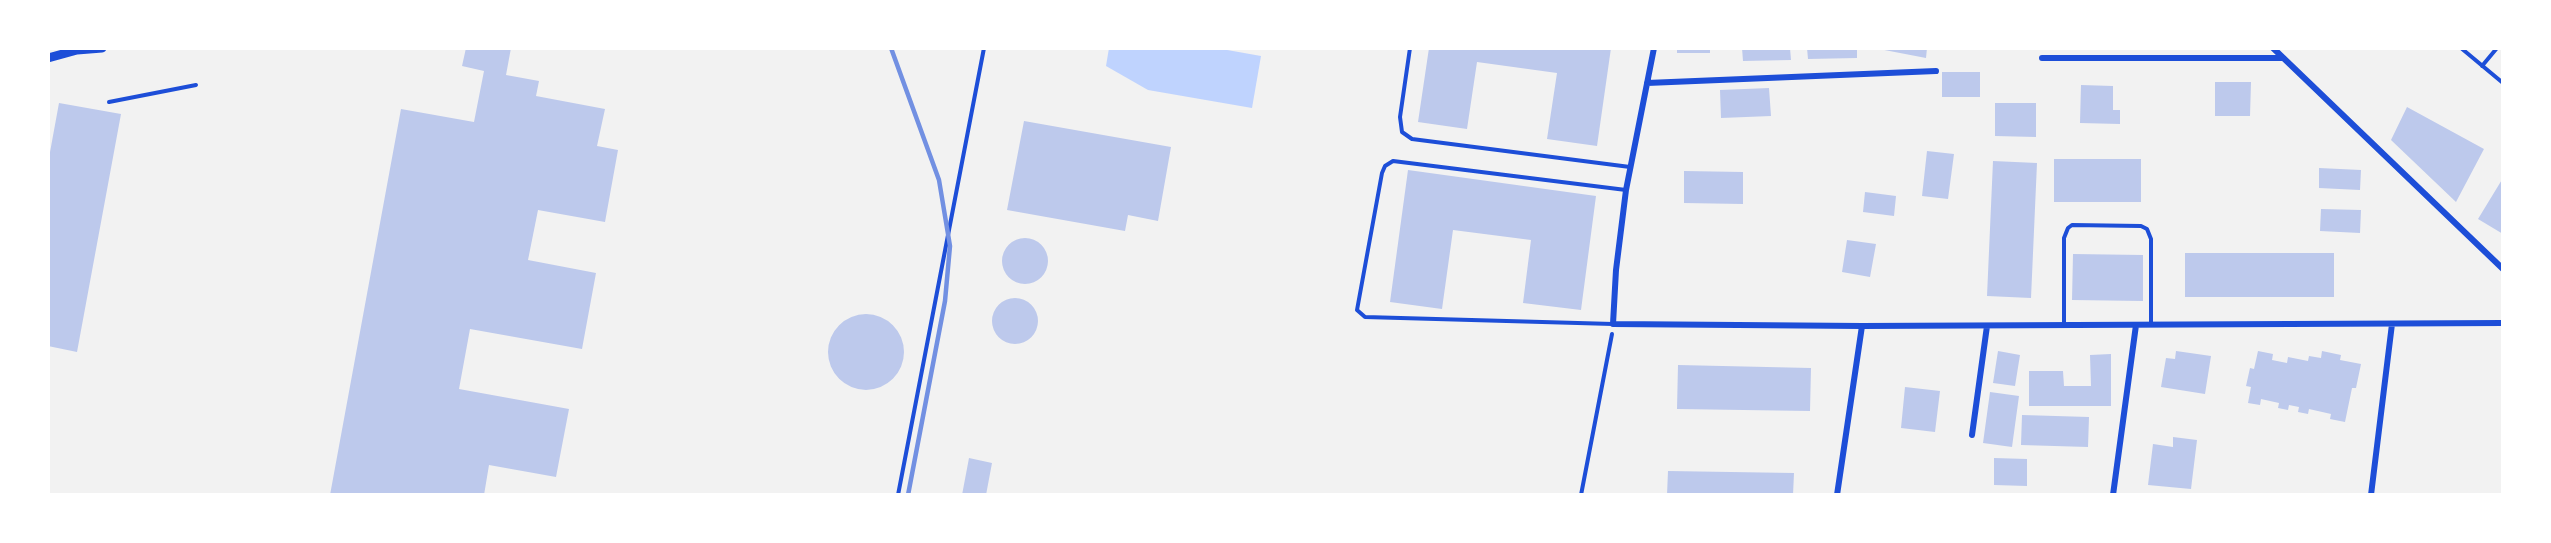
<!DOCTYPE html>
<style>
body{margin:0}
#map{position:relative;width:2551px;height:543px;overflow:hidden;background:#f2f2f2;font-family:"Source Sans 3",sans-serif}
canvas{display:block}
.frame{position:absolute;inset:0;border:50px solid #fff;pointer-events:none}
</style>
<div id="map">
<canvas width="2551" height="543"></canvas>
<div class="frame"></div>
</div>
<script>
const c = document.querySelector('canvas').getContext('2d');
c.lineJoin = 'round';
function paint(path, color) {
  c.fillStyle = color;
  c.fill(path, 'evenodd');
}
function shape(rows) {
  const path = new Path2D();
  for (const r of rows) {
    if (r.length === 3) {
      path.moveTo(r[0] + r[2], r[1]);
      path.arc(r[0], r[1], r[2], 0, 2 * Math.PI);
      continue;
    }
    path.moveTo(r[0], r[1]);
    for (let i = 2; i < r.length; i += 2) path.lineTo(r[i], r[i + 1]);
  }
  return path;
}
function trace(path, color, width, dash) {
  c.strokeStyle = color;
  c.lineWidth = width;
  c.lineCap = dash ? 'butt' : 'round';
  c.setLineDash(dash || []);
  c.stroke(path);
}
const water = shape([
 [1109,48,1216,48,1261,56,1252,108,1148,90,1106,66]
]);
const building = shape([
 [466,48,511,48,506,75,539,81,536,96,605,109,597,146,618,150,605,222,538,210,528,260,596,273,582,349,470,329,459,389,569,409,556,477,489,465,484,495,330,495,401,109,474,122,484,71,462,66],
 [1429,48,1611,48,1597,146,1547,139,1557,73,1477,62,1467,129,1418,122],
 [1677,48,1710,48,1710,53,1677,53],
 [1742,48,1790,48,1791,60,1743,61],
 [1807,48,1857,48,1857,58,1808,59],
 [1874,48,1927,48,1926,58],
 [1942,72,1980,72,1980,97,1942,97],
 [2215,82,2251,82,2250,116,2215,116],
 [2081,85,2113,86,2113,110,2120,110,2120,124,2080,123],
 [1769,88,1771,116,1721,118,1720,90],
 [59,103,121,114,77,352,48,346,48,163],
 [1995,103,2036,103,2036,137,1995,136],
 [2407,107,2484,149,2456,202,2391,140],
 [1024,121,1171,147,1158,221,1128,215,1125,231,1007,210],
 [1927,151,1954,154,1948,199,1922,196],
 [2054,159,2141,159,2141,202,2054,202],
 [1993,161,2037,163,2031,298,1987,296],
 [2319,168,2361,170,2360,190,2319,188],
 [1408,170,1596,196,1581,310,1523,303,1531,240,1453,230,1442,309,1390,302],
 [1684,171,1743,172,1743,204,1684,203],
 [2503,178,2503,234,2478,219],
 [1865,192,1896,196,1894,216,1863,212],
 [2321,209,2361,210,2360,233,2320,231],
 [1025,261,23],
 [1847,240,1876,244,1870,277,1842,272],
 [2185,253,2334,253,2334,297,2185,297],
 [2073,254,2143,255,2143,301,2072,300],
 [1015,321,23],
 [866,352,38],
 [1998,351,2020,355,2015,386,1993,383],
 [2176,351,2211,356,2205,394,2161,387,2166,358,2175,359],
 [2258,351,2273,354,2272,360,2287,363,2288,357,2308,361,2309,356,2321,358,2322,351,2341,355,2340,360,2361,364,2356,388,2352,388,2345,422,2330,419,2331,414,2309,409,2308,414,2298,412,2299,407,2289,405,2288,410,2278,408,2279,403,2261,399,2260,405,2248,403,2251,387,2246,386,2250,368,2254,369],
 [2111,354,2111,406,2029,406,2029,371,2063,371,2064,386,2091,386,2090,355],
 [1678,365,1811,368,1810,411,1677,409],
 [1905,387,1940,391,1935,432,1901,428],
 [1990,392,2019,396,2012,447,1983,443],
 [2022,415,2089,417,2088,447,2021,445],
 [2173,437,2197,440,2191,489,2148,485,2153,444,2173,447],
 [969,458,992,463,986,495,962,495],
 [1994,458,2027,459,2027,486,1994,485],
 [1668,471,1794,473,1793,495,1667,495]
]);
const path = shape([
 [1581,495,1612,334]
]);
const service = shape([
 [1410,48,1400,117,1402,132,1412,139,1630,167],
 [2461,48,2503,83],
 [2482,66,2497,48],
 [109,102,196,85],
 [1613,324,1365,317,1357,310,1382,173,1385,166,1393,161,1626,190],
 [2064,324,2064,238,2068,228,2072,225,2141,226,2147,229,2151,239,2151,324],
 [898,495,984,48]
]);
const minor = shape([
 [1654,48,1626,190,1616,270,1613,324,1862,326,2503,323],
 [2273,48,2503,269],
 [2042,58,2283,58],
 [1647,83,1936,71],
 [1972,435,1987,326],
 [1837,495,1862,326],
 [2113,495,2136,325],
 [2371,495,2392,324]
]);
const tertiary = shape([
 [48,58,77,50,102,48]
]);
const rail = shape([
 [891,48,939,180,950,246,945,301,908,495]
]);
paint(water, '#bfd3fe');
paint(building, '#bdc9ec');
trace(path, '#1d4ed8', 4);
trace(service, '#1d4ed8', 4);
trace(minor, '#1d4ed8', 6);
trace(tertiary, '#1d4ed8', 9);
trace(rail, '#7290e2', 4.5);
</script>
